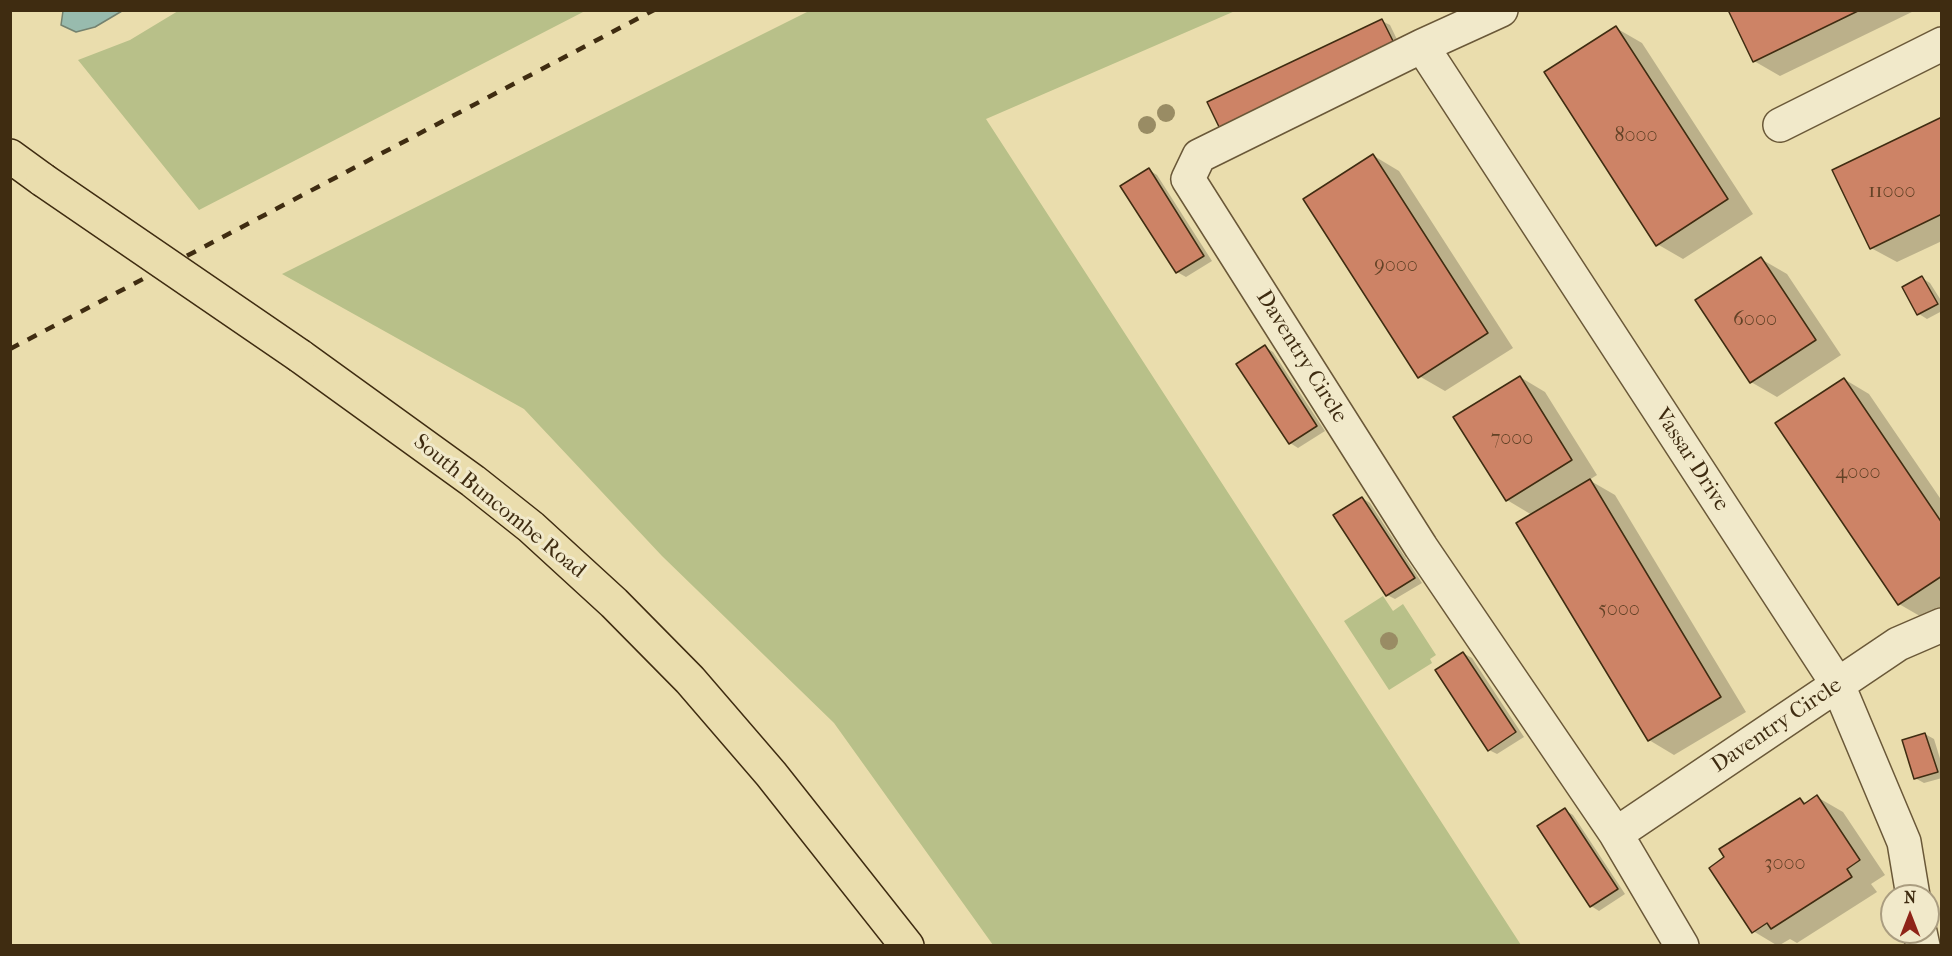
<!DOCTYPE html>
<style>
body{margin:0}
#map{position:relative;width:1952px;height:956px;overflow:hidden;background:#eaddad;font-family:"IM FELL French Canon",serif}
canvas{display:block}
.frame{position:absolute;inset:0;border:12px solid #3f2c11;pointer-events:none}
.north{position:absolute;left:1880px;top:884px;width:60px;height:60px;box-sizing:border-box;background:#f1e9ca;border:2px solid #aa9d80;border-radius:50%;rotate:0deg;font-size:16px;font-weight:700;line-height:24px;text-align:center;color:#3f2c11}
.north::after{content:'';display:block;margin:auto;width:21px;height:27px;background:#8f2418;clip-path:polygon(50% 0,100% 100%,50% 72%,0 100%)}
</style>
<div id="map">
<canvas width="1952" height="956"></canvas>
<div class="frame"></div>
<div class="north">N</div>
</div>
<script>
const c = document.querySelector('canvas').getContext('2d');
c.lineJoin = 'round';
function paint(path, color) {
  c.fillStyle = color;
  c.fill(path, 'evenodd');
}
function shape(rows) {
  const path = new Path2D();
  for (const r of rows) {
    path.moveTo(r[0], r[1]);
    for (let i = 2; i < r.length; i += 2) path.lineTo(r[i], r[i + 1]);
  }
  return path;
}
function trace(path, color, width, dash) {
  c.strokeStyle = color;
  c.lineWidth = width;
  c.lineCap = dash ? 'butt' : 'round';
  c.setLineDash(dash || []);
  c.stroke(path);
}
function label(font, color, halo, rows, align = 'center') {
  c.font = font + ' "IM FELL French Canon",serif';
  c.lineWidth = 6;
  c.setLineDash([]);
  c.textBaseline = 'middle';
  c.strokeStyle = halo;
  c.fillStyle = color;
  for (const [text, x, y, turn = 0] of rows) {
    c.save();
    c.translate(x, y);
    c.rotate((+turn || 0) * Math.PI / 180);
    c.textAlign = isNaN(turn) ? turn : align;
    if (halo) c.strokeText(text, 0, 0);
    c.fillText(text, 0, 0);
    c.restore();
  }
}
const green = shape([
 [178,11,178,10,585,11,199,210,78,60,130,40],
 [809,11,1235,11,986,119,1521,945,993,945,834,723,662,556,524,409,282,274],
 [1383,596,1393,611,1403,604,1436,655,1430,659,1432,663,1389,690,1344,621]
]);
const water = shape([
 [63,11,63,10,122,11,95,27,76,32,61,25,63,11]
]);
const shadow = shape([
 [1730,10,1916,10,1780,76,1754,61],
 [1382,21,1390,25,1404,54,1231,136],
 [1616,28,1642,43,1753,214,1683,259,1657,244],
 [1942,119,1942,241,1897,262,1871,248],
 [1374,156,1399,171,1513,348,1445,391,1419,376],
 [1149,170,1157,175,1212,261,1186,277,1177,272,1122,187],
 [1761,259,1787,274,1841,355,1777,397,1751,382],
 [1922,278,1930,283,1942,302,1942,311,1927,319,1919,314,1904,288],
 [1265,347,1273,352,1325,431,1298,448,1290,443],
 [1520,377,1545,392,1597,475,1589,480,1615,495,1746,712,1674,755,1649,740,1532,515,1507,500],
 [1844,379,1869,394,1942,501,1942,608,1925,619,1899,604],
 [1362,498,1370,503,1422,583,1395,599,1387,595],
 [1463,653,1472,658,1524,737,1497,754,1489,750],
 [1925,734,1934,739,1942,765,1942,778,1924,783,1915,778],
 [1817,797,1843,812,1885,875,1871,884,1877,892,1797,943,1790,939,1778,946,1753,931,1800,799,1808,804],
 [1565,810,1573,815,1625,894,1599,911,1591,906]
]);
const building = shape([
 [1728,10,1860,10,1753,62,1728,10],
 [1382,19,1397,49,1222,133,1207,102,1382,19],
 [1616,26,1728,199,1656,246,1544,72,1616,26],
 [1942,117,1942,214,1870,249,1832,170,1942,117],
 [1373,154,1488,333,1418,378,1303,199,1373,154],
 [1149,168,1204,256,1176,273,1120,186,1149,168],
 [1761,257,1816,340,1750,383,1695,300,1761,257],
 [1922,276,1938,304,1917,315,1902,287,1922,276],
 [1265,345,1317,426,1289,444,1236,364,1265,345],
 [1520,376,1572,460,1506,501,1453,417,1520,376],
 [1844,378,1942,523,1942,576,1898,605,1775,423,1844,378],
 [1590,479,1721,697,1648,741,1516,523,1590,479],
 [1362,497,1415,578,1386,596,1333,515,1362,497],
 [1463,652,1516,732,1488,751,1435,670,1463,652],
 [1925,733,1938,772,1914,779,1902,740,1925,733],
 [1817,795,1860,860,1847,869,1852,877,1771,929,1767,923,1752,933,1709,868,1724,857,1719,849,1800,798,1804,804,1817,795],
 [1565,808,1618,889,1590,907,1537,826,1565,808]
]);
const minor = shape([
 [1501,10,1422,46,1199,156,1188,179,1421,547,1616,834,1682,946],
 [1422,46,1838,685,1904,842,1913,896],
 [1780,125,1942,44],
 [1616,834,1898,644,1942,625],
 [1920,932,1923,946]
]);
const major = shape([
 [10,156,43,180],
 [300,356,473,481,531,527,614,603,690,680,771,774,907,946]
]);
const rail = shape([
 [10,349,654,10]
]);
const majorBridge = shape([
 [43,180,300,356]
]);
const trees = [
 [1166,113],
 [1147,125],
 [1389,641]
];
const numberNames = [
 ["8000",1636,136],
 ["11000",1892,192],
 ["9000",1396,266],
 ["6000",1755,320],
 ["7000",1512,439],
 ["4000",1858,473],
 ["5000",1619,610],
 ["3000",1785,864]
];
const streetNames = [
 ["Daventry Circle",1301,357,58],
 ["Vassar Drive",1691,460,57],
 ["South Buncombe Road",499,507,39],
 ["Daventry Circle",1777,726,-34]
];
paint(green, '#b8c089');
paint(water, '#98bbae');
trace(water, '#74826f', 1.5);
paint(shadow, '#0003');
paint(building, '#cd8366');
trace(building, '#3f2c11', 1.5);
trace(minor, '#6a5838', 36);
trace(major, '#3f2c11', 36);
trace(minor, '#f1e9ca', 33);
trace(major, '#eaddad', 33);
trace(rail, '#3f2c11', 4.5, [10, 10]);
trace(majorBridge, '#3f2c11', 36, []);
trace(majorBridge, '#eaddad', 33);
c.fillStyle = '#998c64';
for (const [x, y] of trees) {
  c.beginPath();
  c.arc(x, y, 9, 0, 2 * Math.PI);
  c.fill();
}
label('20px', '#624226', null, numberNames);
label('22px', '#3f2c11', '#f1e9ca', streetNames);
</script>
